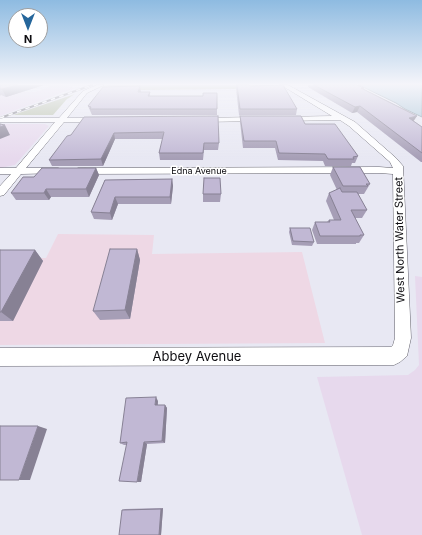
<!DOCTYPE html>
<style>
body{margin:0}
#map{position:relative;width:422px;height:535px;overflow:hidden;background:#e8e8f3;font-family:Inter,sans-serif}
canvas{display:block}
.north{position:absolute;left:8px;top:8px;width:40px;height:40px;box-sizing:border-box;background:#fff;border:1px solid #9e9e9f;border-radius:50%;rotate:180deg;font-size:11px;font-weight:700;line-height:16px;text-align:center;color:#0d0c10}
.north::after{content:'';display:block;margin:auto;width:14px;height:18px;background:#25669b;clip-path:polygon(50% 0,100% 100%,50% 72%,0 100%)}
</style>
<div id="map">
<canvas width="422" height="535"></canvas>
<div class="north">N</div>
</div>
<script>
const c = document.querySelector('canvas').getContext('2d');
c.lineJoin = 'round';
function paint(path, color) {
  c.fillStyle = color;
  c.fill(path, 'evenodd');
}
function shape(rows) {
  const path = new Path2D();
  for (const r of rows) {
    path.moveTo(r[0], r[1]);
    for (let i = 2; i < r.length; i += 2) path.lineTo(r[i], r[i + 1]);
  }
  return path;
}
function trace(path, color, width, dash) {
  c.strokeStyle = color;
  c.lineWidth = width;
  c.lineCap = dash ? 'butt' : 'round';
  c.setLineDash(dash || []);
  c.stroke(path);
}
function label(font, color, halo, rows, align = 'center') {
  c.font = font + ' Inter,sans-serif';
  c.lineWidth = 3;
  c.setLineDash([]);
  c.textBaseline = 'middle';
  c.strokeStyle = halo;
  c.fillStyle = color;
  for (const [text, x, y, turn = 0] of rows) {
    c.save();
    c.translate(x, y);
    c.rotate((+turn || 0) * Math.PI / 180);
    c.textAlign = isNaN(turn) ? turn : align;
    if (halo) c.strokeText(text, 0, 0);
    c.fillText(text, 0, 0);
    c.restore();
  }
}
const commercial = shape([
 [58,234,154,235,152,254,302,252,325,343,0,345,0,258,46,258]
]);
const industrial = shape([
 [54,85,65,85,75,88,0,116,0,91,35,92],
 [0,124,45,124,49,126,15,165,0,168],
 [415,276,422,277,422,535,362,535,317,377,408,375,415,370,419,365]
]);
const green = shape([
 [107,85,279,85,282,86,233,89,142,90,100,87],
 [75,94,67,99,53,115,13,115]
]);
const water = shape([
 [359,85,422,85,422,117,405,109,396,103,359,85]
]);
const street = shape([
 [97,85,104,85,87,93,67,118,103,118,103,122,64,122,26,168,58,168,61,169,63,171,61,173,21,174,4,195,0,196,0,186,11,174,0,174,0,168,16,168,55,122,0,122,0,118,59,118,83,91,97,85],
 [281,85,288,85,355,122,396,158,403,166,411,338,407,356,400,362,394,365,0,366,0,348,391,347,393,345,395,338,393,174,379,173,78,174,73,171,78,168,379,167,393,168,390,162,349,126,340,120,281,121,281,117,284,117,332,116,281,85],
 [260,117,263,117,263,121,198,122,194,120,198,118,260,117]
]);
const rail = shape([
 [0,118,92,85]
]);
const wall = shape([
 [0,85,44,85,6,97,1,95,0,96],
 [236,85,251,86,297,109,296,115,239,115,236,89],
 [307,85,357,85,364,88,364,89,414,121,422,127,422,162,421,162,357,112,352,113,308,87,308,85],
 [150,92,150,96,217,109,217,115,92,115,88,106],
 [240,116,305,124,358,156,355,163,352,163,351,166,325,166,323,161,278,160,275,148,243,148,240,122],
 [84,117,219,143,218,150,204,150,203,160,160,160,159,153,163,139,115,139,103,166,52,166,49,160,71,135],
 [333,167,370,184,364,194,358,194,367,210,362,218,355,218,364,235,359,243,356,243,356,244,317,244,312,230,315,222,327,222,329,220,334,220,326,201,329,193,337,190,330,175],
 [96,168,99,175,89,197,51,197,49,200,16,200,11,193,34,177],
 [172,179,173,186,171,204,118,204,112,220,94,219,91,212,105,180],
 [203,194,221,194,220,202,203,202],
 [290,228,314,242,312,246,292,245,289,232],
 [137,249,140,260,130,319,100,320,93,311],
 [0,250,35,250,43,261,13,321,0,321],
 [158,401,158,405,165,405,167,408,165,443,147,444,141,482,127,445,124,445,120,443],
 [163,508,161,535,122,510,125,509]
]);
const shadedWall = shape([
 [18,85,44,85,6,97,2,89],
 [140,86,141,92,139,98,138,92],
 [360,106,357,112,352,113,355,107],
 [417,116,413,122,409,118],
 [5,125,10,135,0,139,0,127],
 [114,133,115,139,103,166,101,159],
 [96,168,99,175,89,197,86,189],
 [172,179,173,186,171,204,170,197],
 [46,189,51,197,49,200,44,193],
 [115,197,118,204,112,220,110,213],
 [137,249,140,260,130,319,125,310],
 [35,250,43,261,13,321,1,312],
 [156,397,158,401,157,408,155,405],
 [165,405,167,408,165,443,162,441],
 [38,426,47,429,30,480,19,480],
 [144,442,147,444,141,482,137,482],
 [163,508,161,535,159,535,161,509]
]);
const building = shape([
 [0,85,18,85,2,89,0,89,0,85],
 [237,85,249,85,251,86,283,85,297,109,240,109,237,85],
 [314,85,357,85,364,88,361,88,417,116,409,118,422,127,422,153,360,106,355,107,314,85],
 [140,86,138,92,150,92,148,96,203,96,203,93,217,93,217,109,90,109,91,107,88,106,103,87,140,86],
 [218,116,219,143,204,143,203,153,159,153,164,132,114,133,101,159,49,160,67,136,71,135,84,117,218,116],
 [240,116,301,116,305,124,335,124,358,156,353,157,354,159,328,159,325,154,279,153,276,141,244,141,240,116],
 [0,124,5,125,0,127,0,124],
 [333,167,360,167,370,184,366,184,368,186,343,186,333,167],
 [42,168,96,168,86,189,46,189,44,193,11,193,23,177,34,177,42,168],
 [204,178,220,178,221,194,203,194,204,178],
 [172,179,170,197,115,197,110,213,91,212,105,180,172,179],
 [340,188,342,192,357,192,367,210,351,210,364,235,360,235,360,236,320,236,315,222,330,222,329,220,341,220,329,193,340,188],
 [290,228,310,228,314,242,293,241,290,228],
 [110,249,137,249,125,310,93,311,110,249],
 [0,250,35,250,1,312,0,312,0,250],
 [156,397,155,405,165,405,162,441,144,442,137,482,119,481,127,442,120,443,126,398,156,397],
 [0,426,38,426,19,480,0,480,0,426],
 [161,509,159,535,119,535,122,510,161,509]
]);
const farStreetnames = [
 ["Edna Avenue",199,171]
];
const streetNames = [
 ["West North Water Street",400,240,-91]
];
const nearStreetnames = [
 ["Abbey Avenue",197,357]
];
paint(commercial, '#eed8e5');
paint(industrial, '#e7d9ed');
paint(green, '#b3bca2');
paint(water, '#a8c5d7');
trace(water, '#7a8e9b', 1);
trace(street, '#61606a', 1);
paint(street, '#fff');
trace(rail, '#74737b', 2);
trace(rail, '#fff', 1.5, [4.5]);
paint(wall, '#a69eb6');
paint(shadedWall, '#878194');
paint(building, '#c1b8d4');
trace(building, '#878194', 1);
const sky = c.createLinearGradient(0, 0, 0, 159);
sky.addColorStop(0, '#8ebbe1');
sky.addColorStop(0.53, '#f5f5fa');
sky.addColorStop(1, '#f5f5fa00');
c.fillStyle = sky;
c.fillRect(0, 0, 422, 159);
label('9px', '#0d0c10', '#fff', farStreetnames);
label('11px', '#0d0c10', '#fff', streetNames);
label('13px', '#0d0c10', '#fff', nearStreetnames);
</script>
